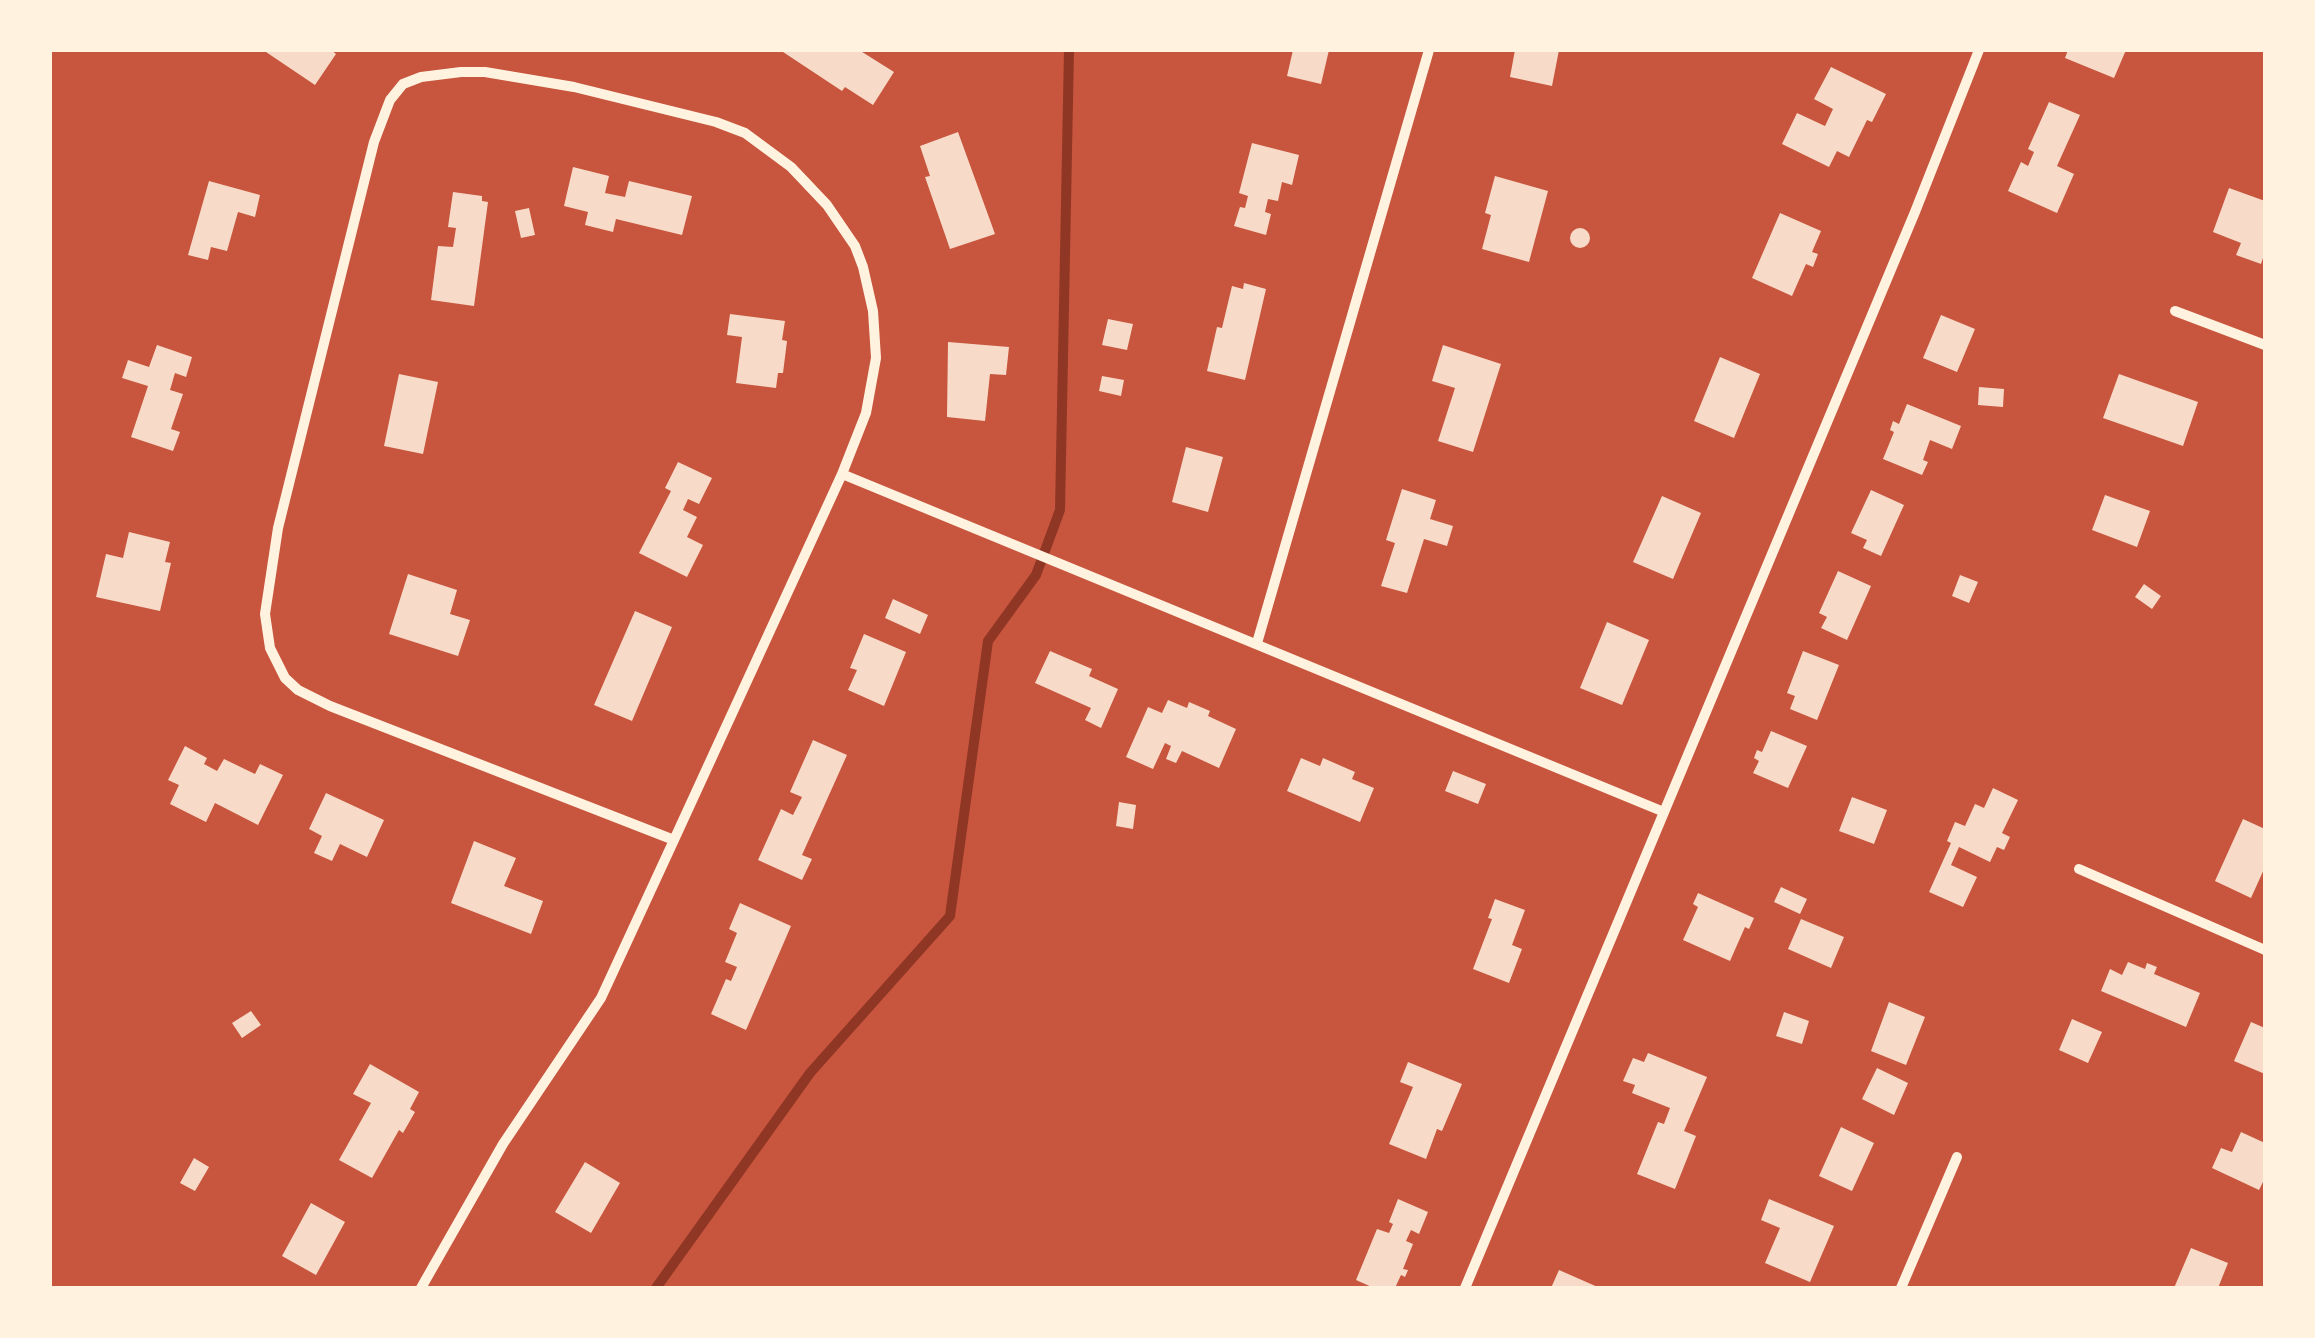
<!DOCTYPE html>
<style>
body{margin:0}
#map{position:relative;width:2315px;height:1338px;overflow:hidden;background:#c8553d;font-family:"PT Sans",sans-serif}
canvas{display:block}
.frame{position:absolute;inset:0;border:52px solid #fff3e0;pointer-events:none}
</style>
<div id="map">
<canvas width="2315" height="1338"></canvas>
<div class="frame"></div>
</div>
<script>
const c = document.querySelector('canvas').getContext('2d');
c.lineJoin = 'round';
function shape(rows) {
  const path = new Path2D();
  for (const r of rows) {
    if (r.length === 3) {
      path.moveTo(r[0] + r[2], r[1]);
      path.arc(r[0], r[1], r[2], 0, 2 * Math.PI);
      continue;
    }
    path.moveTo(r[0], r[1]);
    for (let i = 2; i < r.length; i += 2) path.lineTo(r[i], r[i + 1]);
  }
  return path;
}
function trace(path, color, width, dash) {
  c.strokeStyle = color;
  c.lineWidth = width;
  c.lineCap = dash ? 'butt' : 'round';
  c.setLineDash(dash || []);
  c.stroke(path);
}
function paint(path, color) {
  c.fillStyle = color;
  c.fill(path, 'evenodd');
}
const stream = shape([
 [656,1288,810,1073,950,916,988,641,1036,575,1060,510,1069,50]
]);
const building = shape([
 [263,50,331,50,336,54,315,85],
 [780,50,859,50,894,72,873,105,845,87,842,91],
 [1293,50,1329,50,1321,84,1287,76],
 [1515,50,1559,50,1552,86,1510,77],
 [2068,50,2126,50,2114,78,2065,58],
 [1831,67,1886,94,1872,122,1867,120,1849,157,1837,151,1829,167,1782,144,1797,113,1825,126,1833,109,1814,99],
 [2049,102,2080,115,2057,166,2074,174,2057,213,2008,191,2021,162,2028,166,2034,152,2028,149],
 [958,132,995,234,950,249,925,177,930,176,920,146],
 [1252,143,1299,155,1292,185,1282,182,1278,201,1268,199,1265,212,1271,214,1266,235,1234,226,1240,207,1245,208,1248,196,1239,193],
 [573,167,609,176,605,193,625,197,629,181,692,196,682,235,616,219,613,232,585,225,588,212,564,206],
 [1495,176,1548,191,1529,262,1482,249,1491,215,1485,213],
 [209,181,260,195,255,217,238,212,227,251,211,247,208,260,188,255],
 [2229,188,2265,201,2265,252,2261,264,2236,255,2241,243,2213,232],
 [453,192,482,196,482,201,488,202,474,306,431,300,438,246,453,247,456,228,448,227],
 [529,208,535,235,521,238,515,211],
 [1780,213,1821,231,1812,252,1818,254,1813,267,1806,264,1792,296,1752,278],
 [1580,238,10],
 [1244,283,1266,289,1245,380,1207,371,1217,327,1222,328,1232,286,1243,289],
 [730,314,785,321,782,340,787,341,783,373,778,373,776,388,736,383,742,337,727,335],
 [1941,315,1975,329,1957,372,1923,358],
 [1108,319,1133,324,1127,350,1102,345],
 [948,342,1009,347,1006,375,990,374,985,421,947,417],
 [157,345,192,357,186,377,175,373,170,390,183,394,171,429,180,432,173,451,131,437,148,386,122,378,128,360,149,367],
 [1443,345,1501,364,1473,452,1438,441,1455,388,1432,381],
 [1720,357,1760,374,1734,438,1694,421],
 [399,374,438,382,423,454,384,446],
 [2119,374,2198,402,2183,446,2103,418],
 [1102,376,1124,380,1121,396,1099,391],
 [1979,387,2004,389,2003,407,1978,405],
 [1907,404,1961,426,1952,449,1930,440,1923,460,1928,462,1922,475,1883,459,1894,432,1890,430,1893,421,1899,424],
 [1186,447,1223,457,1208,512,1172,502],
 [678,462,712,478,699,504,688,499,683,510,697,517,687,537,703,545,687,577,639,553,671,491,665,488],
 [1402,489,1436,500,1430,519,1453,526,1447,546,1424,539,1407,593,1381,586,1395,543,1386,540],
 [1871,490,1904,505,1881,556,1863,548,1867,540,1851,533],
 [2105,495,2150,511,2137,547,2092,530],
 [1662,496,1701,513,1673,579,1633,562],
 [129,532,170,542,165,562,171,563,160,611,96,597,106,554,123,558],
 [1838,571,1871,586,1847,640,1821,628,1827,617,1819,613],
 [408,574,457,590,450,614,470,620,458,656,389,634],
 [1960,575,1978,582,1969,603,1952,596],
 [2144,584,2161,596,2152,609,2135,597],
 [893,599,928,615,920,634,885,618],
 [635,611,672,627,632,721,594,705],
 [1607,622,1649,640,1622,705,1580,688],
 [864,634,906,652,884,706,848,690,857,670,850,668],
 [1050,651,1092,669,1089,676,1118,689,1101,728,1085,720,1091,708,1035,683],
 [1803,651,1839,665,1817,720,1790,709,1795,696,1787,693],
 [1168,700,1187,708,1189,702,1210,711,1208,716,1236,729,1219,768,1182,751,1176,763,1166,759,1171,746,1165,743,1153,769,1126,757,1148,707,1162,713],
 [1771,731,1807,746,1788,788,1753,773,1759,761,1754,758,1757,750,1762,752],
 [813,740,847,755,802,855,812,859,802,880,758,860,781,809,793,815,802,797,790,792],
 [185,746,207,758,204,764,217,771,224,759,255,774,260,764,283,775,258,825,215,803,206,822,170,804,179,785,168,780],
 [1301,758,1320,766,1323,758,1355,772,1352,779,1374,788,1360,822,1287,791],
 [1453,771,1486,784,1478,804,1445,791],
 [1993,788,2018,800,2002,833,2010,837,2004,850,1997,847,1990,862,1959,847,1951,865,1977,877,1963,907,1929,892,1951,843,1947,841,1955,822,1965,826,1975,804,1984,808],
 [326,793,384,820,367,857,340,844,332,861,314,853,322,836,309,829],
 [1852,797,1887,810,1874,844,1839,831],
 [1119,802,1136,805,1133,829,1116,826],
 [2243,819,2265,829,2265,867,2251,898,2215,881],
 [474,841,516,858,504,886,543,901,531,934,451,903],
 [1781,887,1807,899,1800,914,1774,902],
 [1698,893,1754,918,1749,929,1745,927,1730,961,1683,940,1698,907,1693,904],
 [1495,899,1525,910,1512,945,1522,949,1509,983,1473,969,1492,919,1488,918],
 [740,903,791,926,746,1030,711,1014,726,979,731,981,737,967,725,962,737,933,729,929],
 [1801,919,1844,937,1831,968,1788,949],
 [2128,962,2145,969,2147,963,2157,967,2154,974,2200,993,2186,1027,2101,991,2110,969,2122,975],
 [1889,1002,1925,1017,1906,1065,1871,1051],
 [251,1011,261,1025,242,1038,232,1023],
 [1784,1012,1809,1021,1802,1044,1776,1036],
 [2072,1019,2102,1032,2088,1063,2059,1050],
 [2251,1022,2265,1028,2265,1074,2234,1061],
 [1648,1053,1707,1077,1684,1131,1696,1136,1675,1189,1637,1174,1658,1122,1664,1124,1670,1108,1632,1093,1635,1085,1623,1081,1633,1058,1644,1062],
 [1408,1062,1462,1084,1442,1131,1437,1129,1426,1159,1389,1144,1413,1087,1400,1082],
 [370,1064,419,1092,410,1109,415,1112,403,1133,399,1130,372,1178,339,1160,371,1103,353,1094],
 [1877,1068,1908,1083,1894,1115,1862,1099],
 [1841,1127,1874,1143,1852,1191,1819,1176],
 [2241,1132,2265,1143,2265,1178,2259,1190,2212,1168,2221,1148,2232,1152],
 [194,1158,209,1167,195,1191,180,1183],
 [585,1162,620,1183,591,1233,555,1212],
 [1398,1199,1428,1212,1419,1234,1411,1230,1406,1241,1413,1244,1403,1269,1408,1270,1405,1277,1401,1275,1395,1288,1374,1288,1356,1280,1377,1229,1389,1233,1393,1224,1389,1222],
 [1769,1199,1834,1226,1810,1282,1765,1263,1780,1228,1761,1220],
 [311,1203,345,1222,316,1275,282,1256],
 [2191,1248,2228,1263,2218,1288,2174,1288],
 [1559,1270,1600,1288,1551,1288]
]);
const minor = shape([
 [461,72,485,72,574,87,716,122,745,133,791,167,827,205,855,246,863,267,873,311,876,358,866,413,842,474,674,840,330,706,298,690,285,678,270,648,265,614,278,528,374,142,390,100,403,84,421,77,461,72],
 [2175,311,2265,345],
 [842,474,1664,812],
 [1257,643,1429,50],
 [2079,869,2265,950],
 [421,1288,503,1144,601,998,674,840],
 [1465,1288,1915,212,1979,50],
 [1901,1288,1957,1157]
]);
trace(stream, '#8f3625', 10);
paint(building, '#f7dbc8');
trace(minor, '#fff3e0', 10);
</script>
